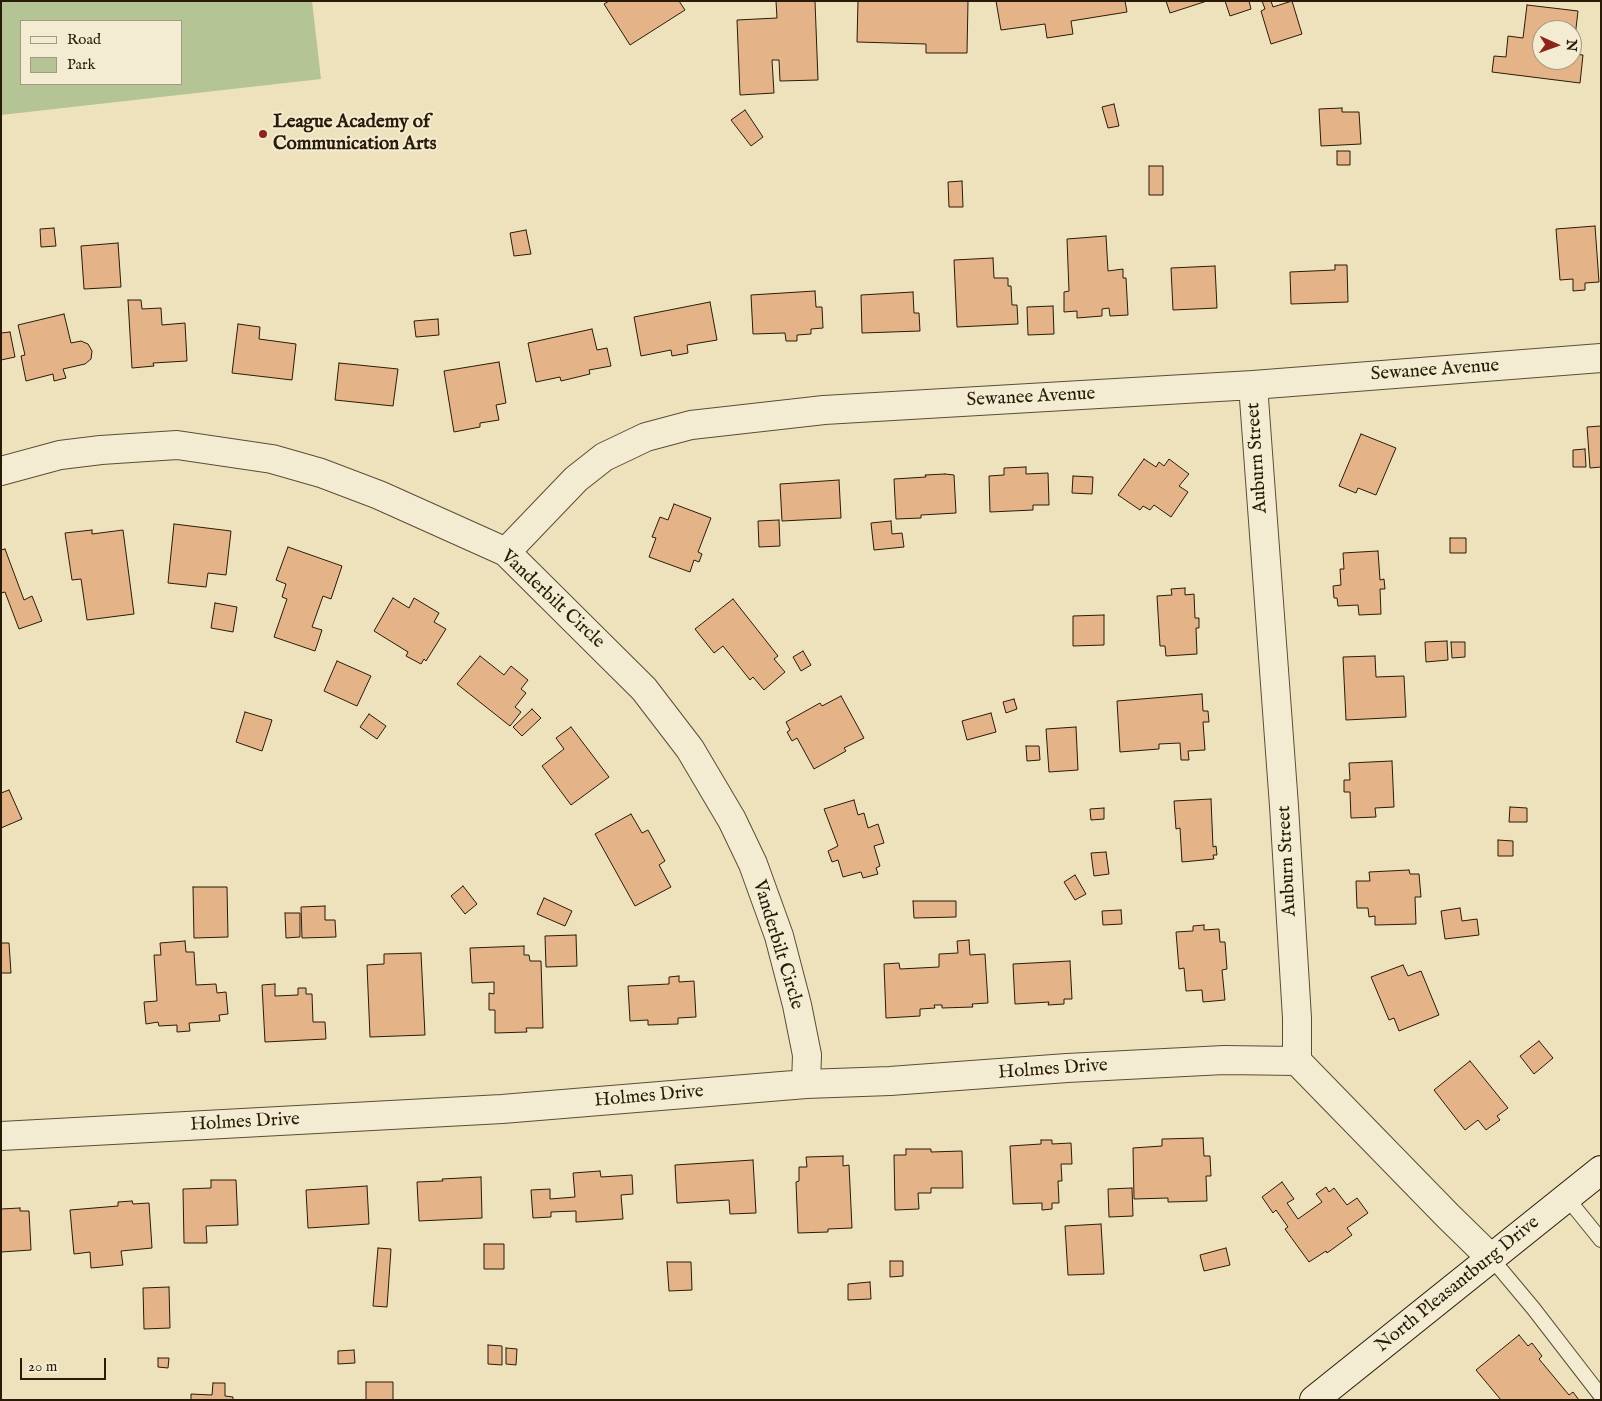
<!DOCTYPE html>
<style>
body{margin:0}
#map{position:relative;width:1602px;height:1401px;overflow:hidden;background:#ede2bc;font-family:"IM FELL English",serif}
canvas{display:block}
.frame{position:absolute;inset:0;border:2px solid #2a1b08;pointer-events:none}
.legend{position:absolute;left:20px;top:20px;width:162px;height:65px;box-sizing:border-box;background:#f3ecd3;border:1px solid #a39882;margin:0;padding:6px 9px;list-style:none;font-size:15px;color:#2a1b08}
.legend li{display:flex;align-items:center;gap:10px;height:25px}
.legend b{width:25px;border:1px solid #a39882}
.north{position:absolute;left:1532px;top:20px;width:50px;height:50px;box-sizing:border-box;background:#f3ecd3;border:1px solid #a39882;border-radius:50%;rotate:92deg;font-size:14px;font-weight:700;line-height:20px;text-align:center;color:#2a1b08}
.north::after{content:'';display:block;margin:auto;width:18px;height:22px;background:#8f2418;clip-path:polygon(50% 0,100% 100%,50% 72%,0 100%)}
.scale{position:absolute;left:20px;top:1358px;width:86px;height:22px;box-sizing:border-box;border:2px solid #2a1b08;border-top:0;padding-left:6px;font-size:15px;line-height:18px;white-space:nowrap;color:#2a1b08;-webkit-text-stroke:4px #f3ecd3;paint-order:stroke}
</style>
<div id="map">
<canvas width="1602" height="1401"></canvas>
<div class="frame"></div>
<ul class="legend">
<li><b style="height:6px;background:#f3ecd3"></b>Road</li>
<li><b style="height:14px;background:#b4c494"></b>Park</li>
</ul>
<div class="north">N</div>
<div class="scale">20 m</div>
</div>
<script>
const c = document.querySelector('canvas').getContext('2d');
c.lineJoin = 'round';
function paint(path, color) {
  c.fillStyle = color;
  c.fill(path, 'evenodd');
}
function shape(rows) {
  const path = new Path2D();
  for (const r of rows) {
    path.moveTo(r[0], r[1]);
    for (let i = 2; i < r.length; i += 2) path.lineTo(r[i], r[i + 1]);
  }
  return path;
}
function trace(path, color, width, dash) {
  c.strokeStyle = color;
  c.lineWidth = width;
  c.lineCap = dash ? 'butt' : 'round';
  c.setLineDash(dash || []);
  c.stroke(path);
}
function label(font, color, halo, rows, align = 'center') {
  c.font = font + ' "IM FELL English",serif';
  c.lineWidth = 4;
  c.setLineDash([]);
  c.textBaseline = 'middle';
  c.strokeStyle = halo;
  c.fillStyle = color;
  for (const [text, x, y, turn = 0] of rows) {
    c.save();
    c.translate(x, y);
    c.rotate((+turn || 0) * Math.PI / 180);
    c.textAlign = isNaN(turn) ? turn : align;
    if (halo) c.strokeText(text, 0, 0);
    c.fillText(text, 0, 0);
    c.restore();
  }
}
const green = shape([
 [1,1,312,1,321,79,1,115],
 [21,21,181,21,181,84,21,84]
]);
const building = shape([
 [609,1,679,1,685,10,630,45,604,4,609,1],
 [776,1,815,1,818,80,780,81,779,60,772,60,774,93,740,95,737,20,777,18,776,1],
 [858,1,968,1,967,53,926,53,926,44,857,42,858,1],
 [996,1,1125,1,1127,12,1071,21,1073,34,1047,38,1045,24,1001,30,996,1],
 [1166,1,1207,1,1170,13,1166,1],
 [1225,1,1249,1,1251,9,1230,16,1225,1],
 [1262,1,1271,1,1273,7,1292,1,1302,34,1271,44,1261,11,1265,9,1262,1],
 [1527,5,1578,11,1573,54,1583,55,1580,83,1492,72,1494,56,1506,57,1508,36,1523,38,1527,5],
 [1542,30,1572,30,1572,60,1542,60,1542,30],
 [1114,104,1119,126,1108,128,1102,107,1114,104],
 [1342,108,1342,112,1359,112,1361,144,1321,146,1319,109,1342,108],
 [745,110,763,137,751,146,731,120,745,110],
 [1337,151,1350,151,1350,165,1337,165,1337,151],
 [1149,166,1163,166,1163,195,1149,195,1149,166],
 [962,181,963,207,949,207,948,182,962,181],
 [1595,226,1599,282,1585,283,1585,290,1573,291,1573,279,1560,280,1556,229,1595,226],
 [54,228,56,246,41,247,40,229,54,228],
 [526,230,531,254,514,256,510,233,526,230],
 [1106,236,1108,271,1123,269,1123,278,1126,278,1128,315,1110,316,1109,308,1102,309,1102,316,1077,318,1077,311,1064,312,1064,292,1069,291,1067,239,1106,236],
 [118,243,121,287,84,289,81,246,118,243],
 [993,258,994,278,1008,278,1008,286,1011,286,1012,305,1017,305,1018,324,957,327,954,260,993,258],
 [1335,265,1347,265,1348,302,1291,304,1290,272,1335,270,1335,265],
 [1215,266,1217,308,1173,310,1171,268,1215,266],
 [815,291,816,307,822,307,823,328,811,329,811,334,797,335,797,341,786,341,785,333,753,334,751,295,815,291],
 [913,292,914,313,919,313,920,331,862,333,861,295,913,292],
 [128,300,141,300,142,309,161,308,162,325,185,323,187,361,153,363,154,366,132,368,128,300],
 [710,302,717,340,687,345,688,353,672,356,671,350,641,356,634,317,710,302],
 [1053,306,1054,334,1028,335,1027,307,1053,306],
 [64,314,71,343,81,341,88,344,92,351,91,359,85,364,63,369,66,378,54,381,53,374,26,381,21,356,25,355,18,325,64,314],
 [438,319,439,335,416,337,414,321,438,319],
 [238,324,260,327,259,339,296,344,292,380,232,373,238,324],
 [592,329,597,350,607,348,611,366,589,370,590,374,561,381,560,377,536,382,528,343,592,329],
 [10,332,15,357,1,360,1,333,10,332],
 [499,362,506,403,496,405,499,420,480,423,480,427,454,432,444,371,499,362],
 [339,363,398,369,393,406,335,400,339,363],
 [1601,426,1601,467,1590,468,1587,427,1601,426],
 [1361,434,1396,448,1376,495,1358,488,1356,493,1339,486,1361,434],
 [1585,449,1586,467,1573,467,1573,450,1585,449],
 [1144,459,1156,467,1159,462,1164,466,1169,459,1189,474,1179,486,1188,492,1171,517,1154,505,1150,510,1143,506,1140,510,1118,495,1144,459],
 [1026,467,1026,474,1048,473,1049,505,1033,505,1033,510,990,512,989,476,1004,475,1004,468,1026,467],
 [945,474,954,475,956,513,921,515,921,518,896,519,894,479,926,477,925,475,945,474],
 [1073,476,1093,477,1092,494,1072,493,1073,476],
 [839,480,841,518,782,521,780,484,839,480],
 [674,504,711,518,698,552,702,554,699,562,694,560,690,572,649,557,656,538,652,537,660,517,668,520,674,504],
 [779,520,780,546,759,547,758,521,779,520],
 [891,521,892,534,902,533,904,547,874,550,871,523,891,521],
 [174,524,231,531,226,575,208,573,206,587,168,583,174,524],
 [92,530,92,534,123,530,134,614,87,620,81,579,72,580,65,533,92,530],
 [1450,538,1466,538,1466,553,1450,553,1450,538],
 [288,547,342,566,331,599,323,596,312,627,322,630,315,651,274,637,287,599,282,597,286,584,276,580,288,547],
 [5,549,24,600,32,596,42,621,19,629,5,592,1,593,1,550,5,549],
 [1378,551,1380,580,1384,579,1385,589,1380,589,1381,614,1359,615,1358,605,1338,606,1337,598,1334,598,1333,586,1341,585,1340,569,1344,569,1343,553,1378,551],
 [1185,588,1185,595,1194,594,1195,618,1199,618,1199,628,1196,628,1197,654,1166,656,1165,646,1160,646,1157,596,1172,595,1171,589,1185,588],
 [393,598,409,608,414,598,439,613,434,622,446,629,426,661,424,659,421,664,406,656,408,652,374,631,393,598],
 [733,599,778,656,774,659,785,672,764,690,753,677,750,680,723,646,714,653,695,629,733,599],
 [215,603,237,607,233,632,211,628,215,603],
 [1104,615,1104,645,1073,646,1073,616,1104,615],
 [1447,641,1448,660,1426,662,1425,642,1447,641],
 [1451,642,1465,642,1465,657,1452,658,1451,642],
 [803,651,811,665,801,671,793,657,803,651],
 [480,656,504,675,511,666,528,680,521,689,526,693,515,707,521,712,510,726,457,684,480,656],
 [1375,656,1376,677,1404,676,1406,717,1346,720,1343,657,1375,656],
 [337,661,371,676,357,706,324,691,337,661],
 [1202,694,1203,711,1208,711,1209,722,1203,722,1205,750,1188,751,1189,760,1181,760,1180,743,1159,744,1159,749,1120,752,1117,701,1202,694],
 [841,696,864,738,844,748,846,751,814,769,797,738,792,741,787,732,790,730,786,722,820,703,822,706,841,696],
 [1014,699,1017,709,1006,713,1003,702,1014,699],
 [532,709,541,718,522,736,513,727,532,709],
 [245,712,272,720,262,751,236,742,245,712],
 [991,713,996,732,967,740,962,721,991,713],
 [369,714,386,726,377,739,360,727,369,714],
 [571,727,609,777,571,805,542,766,564,749,556,738,571,727],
 [1076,727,1078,770,1049,772,1046,729,1076,727],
 [1026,746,1039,746,1040,760,1027,761,1026,746],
 [1392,761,1394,807,1375,808,1376,817,1351,818,1350,792,1344,792,1344,780,1350,780,1349,763,1392,761],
 [9,790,22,819,1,828,1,793,9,790],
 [1211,799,1213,847,1216,846,1217,855,1213,855,1214,859,1182,862,1180,828,1176,829,1174,801,1211,799],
 [854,800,858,815,864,813,868,828,878,824,884,843,874,846,880,866,876,868,878,874,863,878,861,872,843,877,838,860,832,862,828,851,838,846,824,809,854,800],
 [1510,807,1527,808,1527,822,1509,822,1510,807],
 [1104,808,1104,819,1091,820,1090,809,1104,808],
 [631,814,642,833,648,830,665,861,659,865,671,887,635,906,595,834,631,814],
 [1498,840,1513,841,1513,856,1498,856,1498,840],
 [1106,852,1109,874,1094,876,1091,853,1106,852],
 [1409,870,1410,874,1419,874,1421,897,1415,897,1416,924,1375,925,1375,916,1369,917,1368,908,1357,908,1356,881,1370,881,1369,872,1409,870],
 [1075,875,1086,894,1075,900,1064,882,1075,875],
 [463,886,477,904,465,914,451,896,463,886],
 [193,887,227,887,228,937,194,938,193,887],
 [544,898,572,911,565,926,537,914,544,898],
 [913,901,956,901,956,917,914,918,913,901],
 [325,906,325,920,335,920,336,937,302,938,301,907,325,906],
 [1460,908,1462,921,1477,919,1479,935,1445,939,1441,911,1460,908],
 [1121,910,1122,924,1103,925,1102,911,1121,910],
 [285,913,300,913,300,937,286,938,285,913],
 [1204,925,1204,930,1219,929,1220,942,1225,942,1227,969,1222,970,1225,1000,1203,1002,1202,990,1186,991,1184,968,1179,969,1176,932,1193,931,1193,926,1204,925],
 [576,935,577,966,546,967,545,936,576,935],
 [969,940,970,955,985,954,988,1003,972,1004,973,1007,942,1008,942,1005,934,1005,935,1008,920,1009,920,1016,886,1018,884,964,899,963,900,969,939,967,939,954,958,953,957,941,969,940],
 [185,941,186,952,194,952,196,985,216,984,217,993,226,992,228,1014,219,1015,220,1021,189,1023,190,1031,177,1032,177,1025,159,1026,158,1022,146,1024,144,1002,157,1001,154,955,161,955,160,943,185,941],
 [1,943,9,943,11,973,1,973,1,943],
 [524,946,524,955,529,955,530,961,541,961,543,1028,526,1028,527,1032,495,1033,495,1010,489,1010,489,993,494,994,494,982,472,983,470,948,524,946],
 [421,953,425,1035,370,1037,367,965,384,964,384,954,421,953],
 [1070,961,1072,999,1064,999,1064,1004,1048,1005,1049,1002,1015,1004,1013,964,1070,961],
 [1403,965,1408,976,1421,971,1439,1015,1399,1031,1394,1018,1389,1020,1371,977,1403,965],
 [679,976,679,982,694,981,696,1017,678,1018,678,1024,648,1025,648,1020,630,1021,628,986,669,984,669,977,679,976],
 [275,984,275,996,298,995,298,988,306,988,306,994,312,994,313,1022,325,1022,326,1039,265,1042,262,985,275,984],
 [1539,1041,1553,1058,1534,1074,1520,1056,1539,1041],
 [1470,1061,1508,1108,1497,1116,1500,1120,1486,1130,1478,1120,1465,1130,1434,1090,1470,1061],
 [1203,1138,1204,1156,1210,1156,1211,1176,1206,1176,1207,1201,1168,1202,1168,1198,1134,1199,1133,1148,1162,1146,1162,1139,1203,1138],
 [1041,1140,1052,1140,1052,1144,1071,1143,1072,1164,1061,1164,1062,1181,1058,1181,1059,1203,1052,1203,1052,1209,1042,1210,1042,1203,1013,1204,1010,1146,1041,1144,1041,1140],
 [906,1149,931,1149,931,1152,962,1151,963,1188,931,1188,931,1193,918,1193,919,1209,895,1210,894,1155,906,1155,906,1149],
 [843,1156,843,1166,849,1165,852,1228,828,1229,828,1232,798,1233,796,1182,799,1181,799,1167,807,1167,806,1157,843,1156],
 [753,1160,756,1213,730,1214,729,1200,677,1203,675,1165,753,1160],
 [600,1171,601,1177,632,1175,633,1194,621,1195,623,1219,576,1222,576,1211,551,1212,551,1217,533,1218,531,1190,550,1189,550,1199,575,1197,573,1173,600,1171],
 [481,1177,482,1218,419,1221,417,1182,443,1181,442,1179,481,1177],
 [211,1180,236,1180,238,1225,206,1226,207,1243,184,1243,183,1189,211,1188,211,1180],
 [1282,1182,1294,1199,1287,1203,1298,1219,1322,1202,1316,1194,1326,1187,1329,1192,1334,1188,1347,1205,1357,1198,1368,1213,1347,1228,1352,1235,1327,1253,1326,1251,1309,1262,1285,1229,1288,1227,1276,1210,1273,1213,1262,1197,1282,1182],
 [367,1186,369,1224,308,1228,306,1190,367,1186],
 [1132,1188,1133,1216,1109,1217,1108,1189,1132,1188],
 [132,1201,133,1204,149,1203,152,1248,121,1251,123,1265,91,1268,90,1252,74,1254,70,1210,118,1206,118,1202,132,1201],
 [20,1208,20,1211,29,1211,31,1250,1,1252,1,1209,20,1208],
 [1101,1224,1104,1274,1068,1275,1065,1226,1101,1224],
 [484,1244,504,1244,504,1269,484,1269,484,1244],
 [378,1248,391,1249,387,1307,373,1306,378,1248],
 [1226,1248,1230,1265,1204,1271,1200,1255,1226,1248],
 [890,1261,903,1261,903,1276,890,1277,890,1261],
 [667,1262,691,1262,692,1290,669,1291,667,1262],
 [870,1282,871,1299,848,1300,848,1284,870,1282],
 [169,1287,170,1328,144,1329,143,1288,169,1287],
 [1519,1335,1528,1346,1532,1343,1542,1356,1539,1359,1569,1395,1573,1392,1579,1400,1501,1400,1476,1370,1519,1335],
 [488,1345,502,1346,502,1365,488,1364,488,1345],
 [506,1348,517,1349,516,1365,506,1364,506,1348],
 [354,1350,355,1363,338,1364,338,1351,354,1350],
 [158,1358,169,1358,168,1368,158,1367,158,1358],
 [366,1382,393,1382,393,1400,366,1400,366,1382],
 [213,1383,225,1383,225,1396,233,1397,233,1400,191,1400,191,1394,212,1395,213,1383]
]);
const service = shape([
 [1567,1198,1601,1240],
 [1492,1259,1533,1308,1601,1396]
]);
const minor = shape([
 [1253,385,1284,806,1297,1018,1297,1061,1448,1216,1492,1259],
 [1,471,60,455,101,450,177,445,272,459,321,473,379,495,506,552,644,689,690,749,732,820,753,864,779,936,797,1005,807,1055,806,1084],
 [506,552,576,479,604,457,646,437,691,425,824,410,1253,385,1601,358],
 [1,1136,502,1109,806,1084,890,1081,1067,1068,1224,1060,1297,1061]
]);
const secondary = shape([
 [1314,1400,1601,1170]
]);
const markers = [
 [263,134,5,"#8f2418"]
];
const poiNames = [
 ["League Academy of",273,123],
 ["Communication Arts",273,145]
];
const streetNames = [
 ["Sewanee Avenue",1435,371,-4],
 ["Sewanee Avenue",1031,398,-3],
 ["Auburn Street",1258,458,-94],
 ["Vanderbilt Circle",552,600,43],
 ["Auburn Street",1288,861,-93],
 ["Vanderbilt Circle",777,945,73],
 ["Holmes Drive",1053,1070,-4],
 ["Holmes Drive",649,1097,-5],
 ["Holmes Drive",245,1123,-3],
 ["North Pleasantburg Drive",1458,1285,-39]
];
paint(green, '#b4c494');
paint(building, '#e5b388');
trace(building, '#2a1b08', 1);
trace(service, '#5b4d35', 16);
trace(minor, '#5b4d35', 30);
trace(secondary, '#2a1b08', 30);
trace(service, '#f3ecd3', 14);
trace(minor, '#f3ecd3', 28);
trace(secondary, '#f3ecd3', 28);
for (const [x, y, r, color] of markers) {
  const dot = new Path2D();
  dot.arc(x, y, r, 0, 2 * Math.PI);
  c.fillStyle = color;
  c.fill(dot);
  trace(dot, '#f3ecd3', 2);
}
label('bold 19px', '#2a1b08', '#f3ecd3', poiNames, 'left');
label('19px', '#2a1b08', '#f3ecd3', streetNames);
</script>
